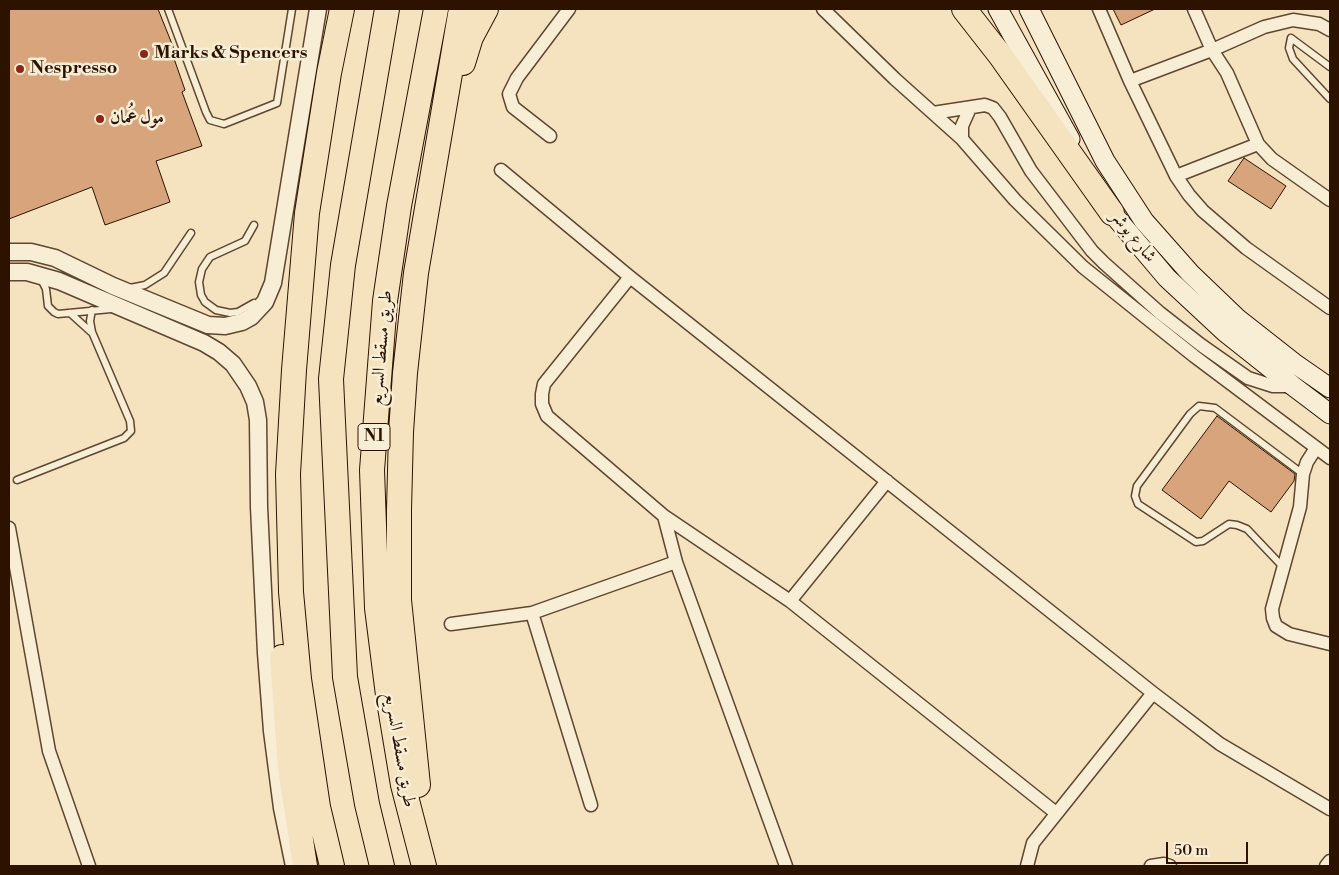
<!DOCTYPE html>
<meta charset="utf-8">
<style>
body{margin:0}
#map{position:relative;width:1339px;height:875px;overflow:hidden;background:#f5e3bf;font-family:"Libre Bodoni",serif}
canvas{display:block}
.frame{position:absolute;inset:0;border:10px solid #2d1200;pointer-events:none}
.scale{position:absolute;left:1166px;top:842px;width:82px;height:22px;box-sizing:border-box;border:2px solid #2d1200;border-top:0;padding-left:6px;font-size:15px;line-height:18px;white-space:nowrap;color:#2d1200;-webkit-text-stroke:4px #f8edd5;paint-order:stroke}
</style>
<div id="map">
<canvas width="1339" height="875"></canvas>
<div class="frame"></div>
<div class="scale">50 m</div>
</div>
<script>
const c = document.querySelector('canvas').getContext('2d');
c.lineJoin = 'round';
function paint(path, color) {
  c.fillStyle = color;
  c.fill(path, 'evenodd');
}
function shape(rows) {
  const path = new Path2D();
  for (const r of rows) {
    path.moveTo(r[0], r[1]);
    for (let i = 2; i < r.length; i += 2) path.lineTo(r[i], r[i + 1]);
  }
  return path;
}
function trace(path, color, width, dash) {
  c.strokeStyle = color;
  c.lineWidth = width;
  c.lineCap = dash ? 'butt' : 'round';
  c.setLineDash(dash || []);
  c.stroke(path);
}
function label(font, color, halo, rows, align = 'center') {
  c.font = font + ' "Libre Bodoni",Amiri,serif';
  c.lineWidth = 5;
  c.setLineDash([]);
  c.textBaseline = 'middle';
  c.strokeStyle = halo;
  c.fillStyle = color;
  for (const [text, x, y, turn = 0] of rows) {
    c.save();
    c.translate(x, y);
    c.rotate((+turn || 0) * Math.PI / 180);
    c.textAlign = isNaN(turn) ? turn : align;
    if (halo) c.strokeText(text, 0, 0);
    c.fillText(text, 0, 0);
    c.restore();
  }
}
const building = shape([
 [9,9,158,9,174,49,171,50,185,90,182,92,202,146,156,161,170,202,105,225,92,187,9,219,9,9],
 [1113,9,1155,9,1121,25,1113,9],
 [1244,158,1286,186,1271,209,1228,181,1244,158],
 [1217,416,1295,474,1294,481,1271,512,1229,481,1201,519,1162,490,1217,416]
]);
const service = shape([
 [168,9,206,112,210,120,224,124,277,103,292,9],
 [1330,67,1291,38,1289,48,1293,59,1330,99],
 [254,225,245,241,210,257,202,269,199,282,201,295,205,302,216,310,230,313,238,312,254,303],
 [41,279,46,289,48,306,54,312,58,314,111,309],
 [130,288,145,285,164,273,191,233],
 [70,313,91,332],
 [17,480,124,438,131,431,130,421,92,332,90,321,92,310],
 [1283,567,1247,529,1237,525,1229,524,1203,541,1196,542,1138,504,1135,496,1137,486,1190,414,1199,406,1215,408,1303,474]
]);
const minor = shape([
 [823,9,895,79,962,139,1015,200,1083,267,1194,356,1330,458],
 [1099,9,1130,81,1176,176,1189,195,1203,211,1246,248,1330,308],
 [1330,30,1319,24,1293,20,1264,27,1212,50,1227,73,1258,144,1272,159,1330,200],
 [1130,81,1212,50,1194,9],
 [933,113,985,105,993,108,1000,117,1031,171,1092,251,1104,263,1160,313,1201,345,1248,378,1273,386,1293,386],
 [550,136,513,107,509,94,517,78,569,9],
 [962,139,962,126,970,108],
 [501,170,630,277,1153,693,1220,744,1330,809],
 [1176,176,1258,144],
 [630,277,544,384,542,394,542,404,547,416,664,516,790,601],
 [1316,448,1307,462,1303,474,1300,507,1272,609,1273,618,1276,626,1289,634,1330,644],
 [887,481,790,601,1056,813],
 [9,528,49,751,89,866],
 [676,562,786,866],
 [532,613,591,805],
 [451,624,532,613,676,562,664,516],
 [1027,866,1033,843,1153,693],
 [1151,866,1164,864,1170,866],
 [1326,866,1330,861]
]);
const tertiary = shape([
 [9,252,31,252,55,258,113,286,208,325,225,326,242,322,251,317,265,302,273,283,318,9],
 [9,272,27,272,59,281,204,343,219,352,233,364,248,386,255,402,258,420,259,507,266,653,272,731,282,808,294,866]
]);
const secondary = shape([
 [998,9,1070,139],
 [1029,9,1105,161,1144,221,1190,273,1238,319,1294,363,1330,388],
 [1106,202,1112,213,1167,278,1225,332,1293,386,1330,414]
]);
const motorway = shape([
 [964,9,1000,55,1112,213],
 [463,63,471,37,486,9],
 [282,657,290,768,305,866],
 [418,785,399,600,399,510,401,432,405,373,416,273,461,9],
 [332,866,318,807,299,679,291,592,288,474,294,370,307,213,329,73,342,9],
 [382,866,367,804,345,677,331,379,343,265,387,9],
 [424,866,403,785,388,695,377,608,372,470,385,301,399,206,436,9]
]);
const markers = [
 [144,54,5,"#8f2418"],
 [20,69,5,"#8f2418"],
 [100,119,5,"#8f2418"]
];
const shields = [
 [374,437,32]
];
const shieldNames = [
 ["N1",374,437]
];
const poiNames = [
 ["Marks & Spencers",154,54],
 ["Nespresso",30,69],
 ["مول عُمان",110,119]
];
const streetNames = [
 ["شارع بوشر",1133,237,51],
 ["طريق مسقط السريع",382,348,-85],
 ["طريق مسقط السريع",399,750,80]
];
paint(building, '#d7a47b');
trace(building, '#2d1200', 1);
trace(service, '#5f4630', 9);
trace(minor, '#5f4630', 15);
trace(tertiary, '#5f4630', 19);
trace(secondary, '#2d1200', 21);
trace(motorway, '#2d1200', 26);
trace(service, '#f8edd5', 6);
trace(minor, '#f8edd5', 12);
trace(tertiary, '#f8edd5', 16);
trace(secondary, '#f8edd5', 19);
trace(motorway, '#f5e3bf', 24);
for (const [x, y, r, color] of markers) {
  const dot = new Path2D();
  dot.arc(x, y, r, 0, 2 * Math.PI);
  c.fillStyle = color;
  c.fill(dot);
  trace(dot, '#f8edd5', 2);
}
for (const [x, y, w] of shields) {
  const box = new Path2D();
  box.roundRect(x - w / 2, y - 13.5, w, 27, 4);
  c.fillStyle = '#f8edd5';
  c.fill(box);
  trace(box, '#2d1200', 1);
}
label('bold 16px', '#2d1200', null, shieldNames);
label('bold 18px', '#2d1200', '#f8edd5', poiNames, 'left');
label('18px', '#2d1200', '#f8edd5', streetNames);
</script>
